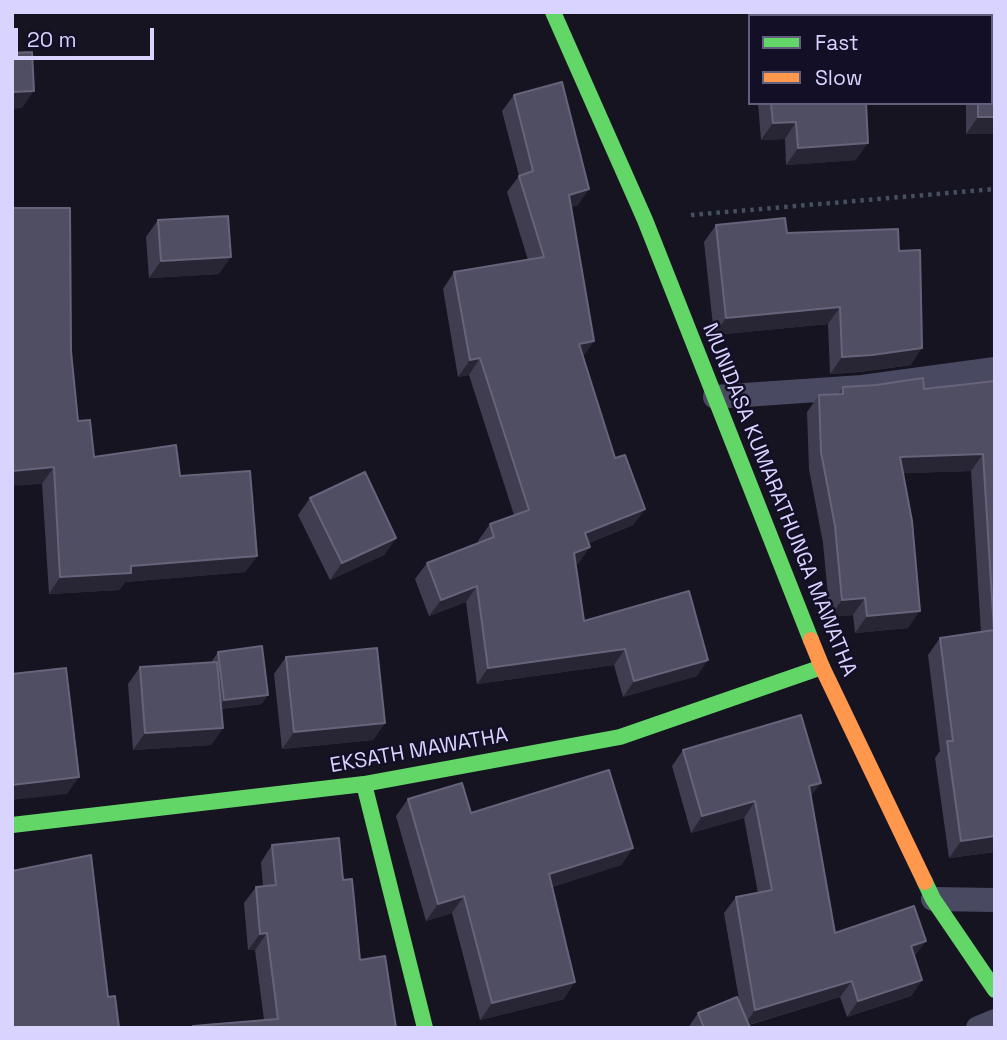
<!DOCTYPE html>
<style>
body{margin:0}
#map{position:relative;width:1007px;height:1040px;overflow:hidden;background:#161421;font-family:"Space Grotesk",sans-serif}
canvas{display:block}
.frame{position:absolute;inset:0;border:14px solid #d9d4ff;pointer-events:none}
.legend{position:absolute;left:748px;top:14px;width:245px;height:91px;box-sizing:border-box;background:#130f26;border:2px solid #625e7d;margin:0;padding:9px 12px;list-style:none;font-size:21px;color:#d9d4ff}
.legend li{display:flex;align-items:center;gap:14px;height:35px}
.legend b{width:35px;border:2px solid #625e7d}
.scale{position:absolute;left:14px;top:28px;width:140px;height:32px;box-sizing:border-box;border:4px solid #d9d4ff;border-top:0;padding-left:9px;font-size:21px;line-height:24px;white-space:nowrap;color:#d9d4ff;-webkit-text-stroke:5px #130f26;paint-order:stroke}
</style>
<div id="map">
<canvas width="1007" height="1040"></canvas>
<div class="frame"></div>
<ul class="legend">
<li><b style="height:9px;background:#63d668"></b>Fast</li>
<li><b style="height:9px;background:#ff974d"></b>Slow</li>
</ul>
<div class="scale">20 m</div>
</div>
<script>
const c = document.querySelector('canvas').getContext('2d');
c.lineJoin = 'round';
function shape(rows) {
  const path = new Path2D();
  for (const r of rows) {
    path.moveTo(r[0], r[1]);
    for (let i = 2; i < r.length; i += 2) path.lineTo(r[i], r[i + 1]);
  }
  return path;
}
function trace(path, color, width, dash) {
  c.strokeStyle = color;
  c.lineWidth = width;
  c.lineCap = dash ? 'butt' : 'round';
  c.setLineDash(dash || []);
  c.stroke(path);
}
function paint(path, color) {
  c.fillStyle = color;
  c.fill(path, 'evenodd');
}
function label(font, color, halo, rows, align = 'center') {
  c.font = font + ' "Space Grotesk",sans-serif';
  c.lineWidth = 5;
  c.setLineDash([]);
  c.textBaseline = 'middle';
  c.strokeStyle = halo;
  c.fillStyle = color;
  for (const [text, x, y, turn = 0] of rows) {
    c.save();
    c.translate(x, y);
    c.rotate((+turn || 0) * Math.PI / 180);
    c.textAlign = isNaN(turn) ? turn : align;
    if (halo) c.strokeText(text, 0, 0);
    c.fillText(text, 0, 0);
    c.restore();
  }
}
const path = shape([
 [691,215,995,189]
]);
const lane = shape([
 [715,397,862,387,995,369],
 [933,899,995,900],
 [978,1028,995,1021]
]);
const fast = shape([
 [553,12,645,220,811,640],
 [364,784,425,1028],
 [12,825,364,784,620,737,822,667],
 [925,882,933,899,995,990]
]);
const slow = shape([
 [811,640,822,667,925,882]
]);
const wall = shape([
 [514,95,578,205,571,207,583,357,615,458,645,509,633,525,589,543,579,563,576,564,584,621,697,676,623,697,614,665,477,684,466,602,429,616,415,579,427,563,479,543,478,541,490,524,514,515,469,375,458,377,443,289,454,272,528,260,507,192,519,176,502,111],
 [758,103,866,103,856,160,786,165,785,139,761,140],
 [966,103,991,103,995,134,966,134],
 [158,220,219,274,149,278,146,237],
 [716,225,787,233,899,251,911,365,860,372,830,374,828,324,714,335,704,242],
 [71,351,78,421,94,457,180,476,257,556,245,572,125,582,119,590,49,594,42,484],
 [995,381,995,852,949,858,935,758,940,751,928,655,940,638,981,632,971,471,903,473,908,628,855,633,853,615,830,617,823,543,809,469,807,412,819,395,838,394,843,387,924,389],
 [310,498,396,538,384,555,330,580,298,515],
 [218,652,262,704,221,709,223,728,211,745,133,750,128,684,140,667,212,662,212,661],
 [286,657,385,723,373,740,282,749,274,674],
 [683,750,811,797,835,933,914,957,922,980,911,996,847,1017,840,997,749,1025,750,1028,688,1028,698,1013,740,1005,724,913,736,897,758,893,744,818,691,833,672,766],
 [408,799,633,848,621,865,552,887,564,999,480,1020,452,913,426,921,396,816],
 [272,845,343,880,360,960,396,1028,192,1028,193,1026,264,1020,255,950,248,950,244,903,256,887,263,886,261,862]
]);
const shadedWall = shape([
 [34,91,22,108,12,109,12,92],
 [978,117,995,117,995,134,966,134],
 [796,122,785,139,761,140,773,123],
 [868,143,856,160,786,165,798,148],
 [589,189,578,205,557,211,569,195],
 [231,257,219,274,149,278,161,261],
 [840,307,828,324,714,335,726,318],
 [594,341,583,357,579,344],
 [922,348,911,365,860,372,830,374,842,357],
 [480,358,469,375,458,377,470,360],
 [983,454,971,471,888,474,900,457],
 [54,467,42,484,12,486,12,471],
 [645,509,633,525,573,549,585,533],
 [396,538,384,555,330,580,342,563],
 [590,547,579,563,563,569,574,553],
 [257,556,245,572,125,582,119,590,49,594,60,577,131,566],
 [477,586,466,602,429,616,441,600],
 [865,598,853,615,830,617,842,600],
 [920,611,908,628,855,633,867,616],
 [625,649,614,665,477,684,488,668],
 [708,660,697,676,623,697,634,681],
 [268,695,262,704,217,709,224,700],
 [385,723,373,740,282,749,294,732],
 [223,728,211,745,133,750,145,733],
 [79,777,67,794,12,800,12,785],
 [821,783,809,799,809,786],
 [755,801,744,818,691,833,702,816],
 [995,836,995,852,949,858,961,841],
 [633,848,621,865,537,892,549,874],
 [464,896,452,913,426,921,438,904],
 [267,933,255,950,248,950,260,934],
 [926,941,914,957,911,946],
 [922,980,911,996,847,1017,858,1001],
 [852,981,840,997,744,1026,755,1010],
 [575,982,564,999,480,1020,492,1003]
]);
const building = shape([
 [991,33,995,33,995,117,978,117,978,103,991,103,991,33],
 [32,52,34,91,12,92,12,53,32,52],
 [562,82,589,189,569,195,594,341,579,344,615,458,625,455,645,509,585,533,590,547,574,553,584,621,689,591,708,660,634,681,625,649,488,668,477,586,441,600,427,563,494,537,490,524,529,510,480,358,470,360,454,272,544,257,519,176,533,171,514,95,562,82],
 [771,103,866,103,868,143,798,148,796,122,773,123,771,103],
 [12,208,70,208,71,351,78,421,90,420,94,457,176,445,180,476,250,471,257,556,131,566,131,573,60,577,54,467,12,471,12,208],
 [228,216,231,257,161,261,158,220,228,216],
 [785,218,787,233,898,229,899,251,920,250,922,348,872,355,842,357,840,307,726,318,716,225,785,218],
 [923,378,924,389,995,381,995,836,961,841,947,741,953,741,940,638,994,630,983,454,900,457,912,521,920,611,867,616,865,598,842,600,835,526,821,452,819,395,843,394,843,387,876,385,923,378],
 [365,472,396,538,342,563,310,498,365,472],
 [262,646,268,695,224,700,218,652,262,646],
 [377,648,385,723,294,732,286,657,377,648],
 [217,662,223,728,145,733,140,667,217,662],
 [66,668,79,777,12,785,12,674,66,668],
 [801,715,821,783,809,786,835,933,914,906,926,941,911,946,922,980,858,1001,852,981,755,1010,736,897,772,890,755,801,702,816,683,750,801,715],
 [609,770,633,848,549,874,575,982,492,1003,464,896,438,904,408,799,462,783,471,813,609,770],
 [339,838,343,880,352,879,360,960,385,956,396,1028,193,1028,193,1026,278,1019,267,933,260,934,256,887,276,885,272,845,339,838],
 [91,855,108,997,115,996,119,1028,12,1028,12,871,91,855],
 [737,997,750,1028,704,1028,698,1013,737,997]
]);
const streetNames = [
 ["MUNIDASA KUMARATHUNGA MAWATHA",779,500,68],
 ["EKSATH MAWATHA",419,751,-10]
];
trace(path, '#44505f', 4.5, [3.5, 5]);
trace(lane, '#4a4962', 24);
trace(fast, '#63d668', 16);
trace(slow, '#ff974d', 16);
paint(wall, '#403d50');
paint(shadedWall, '#282635');
paint(building, '#504e63');
trace(building, '#66637b', 2);
label('21px', '#d9d4ff', '#130f26', streetNames);
</script>
